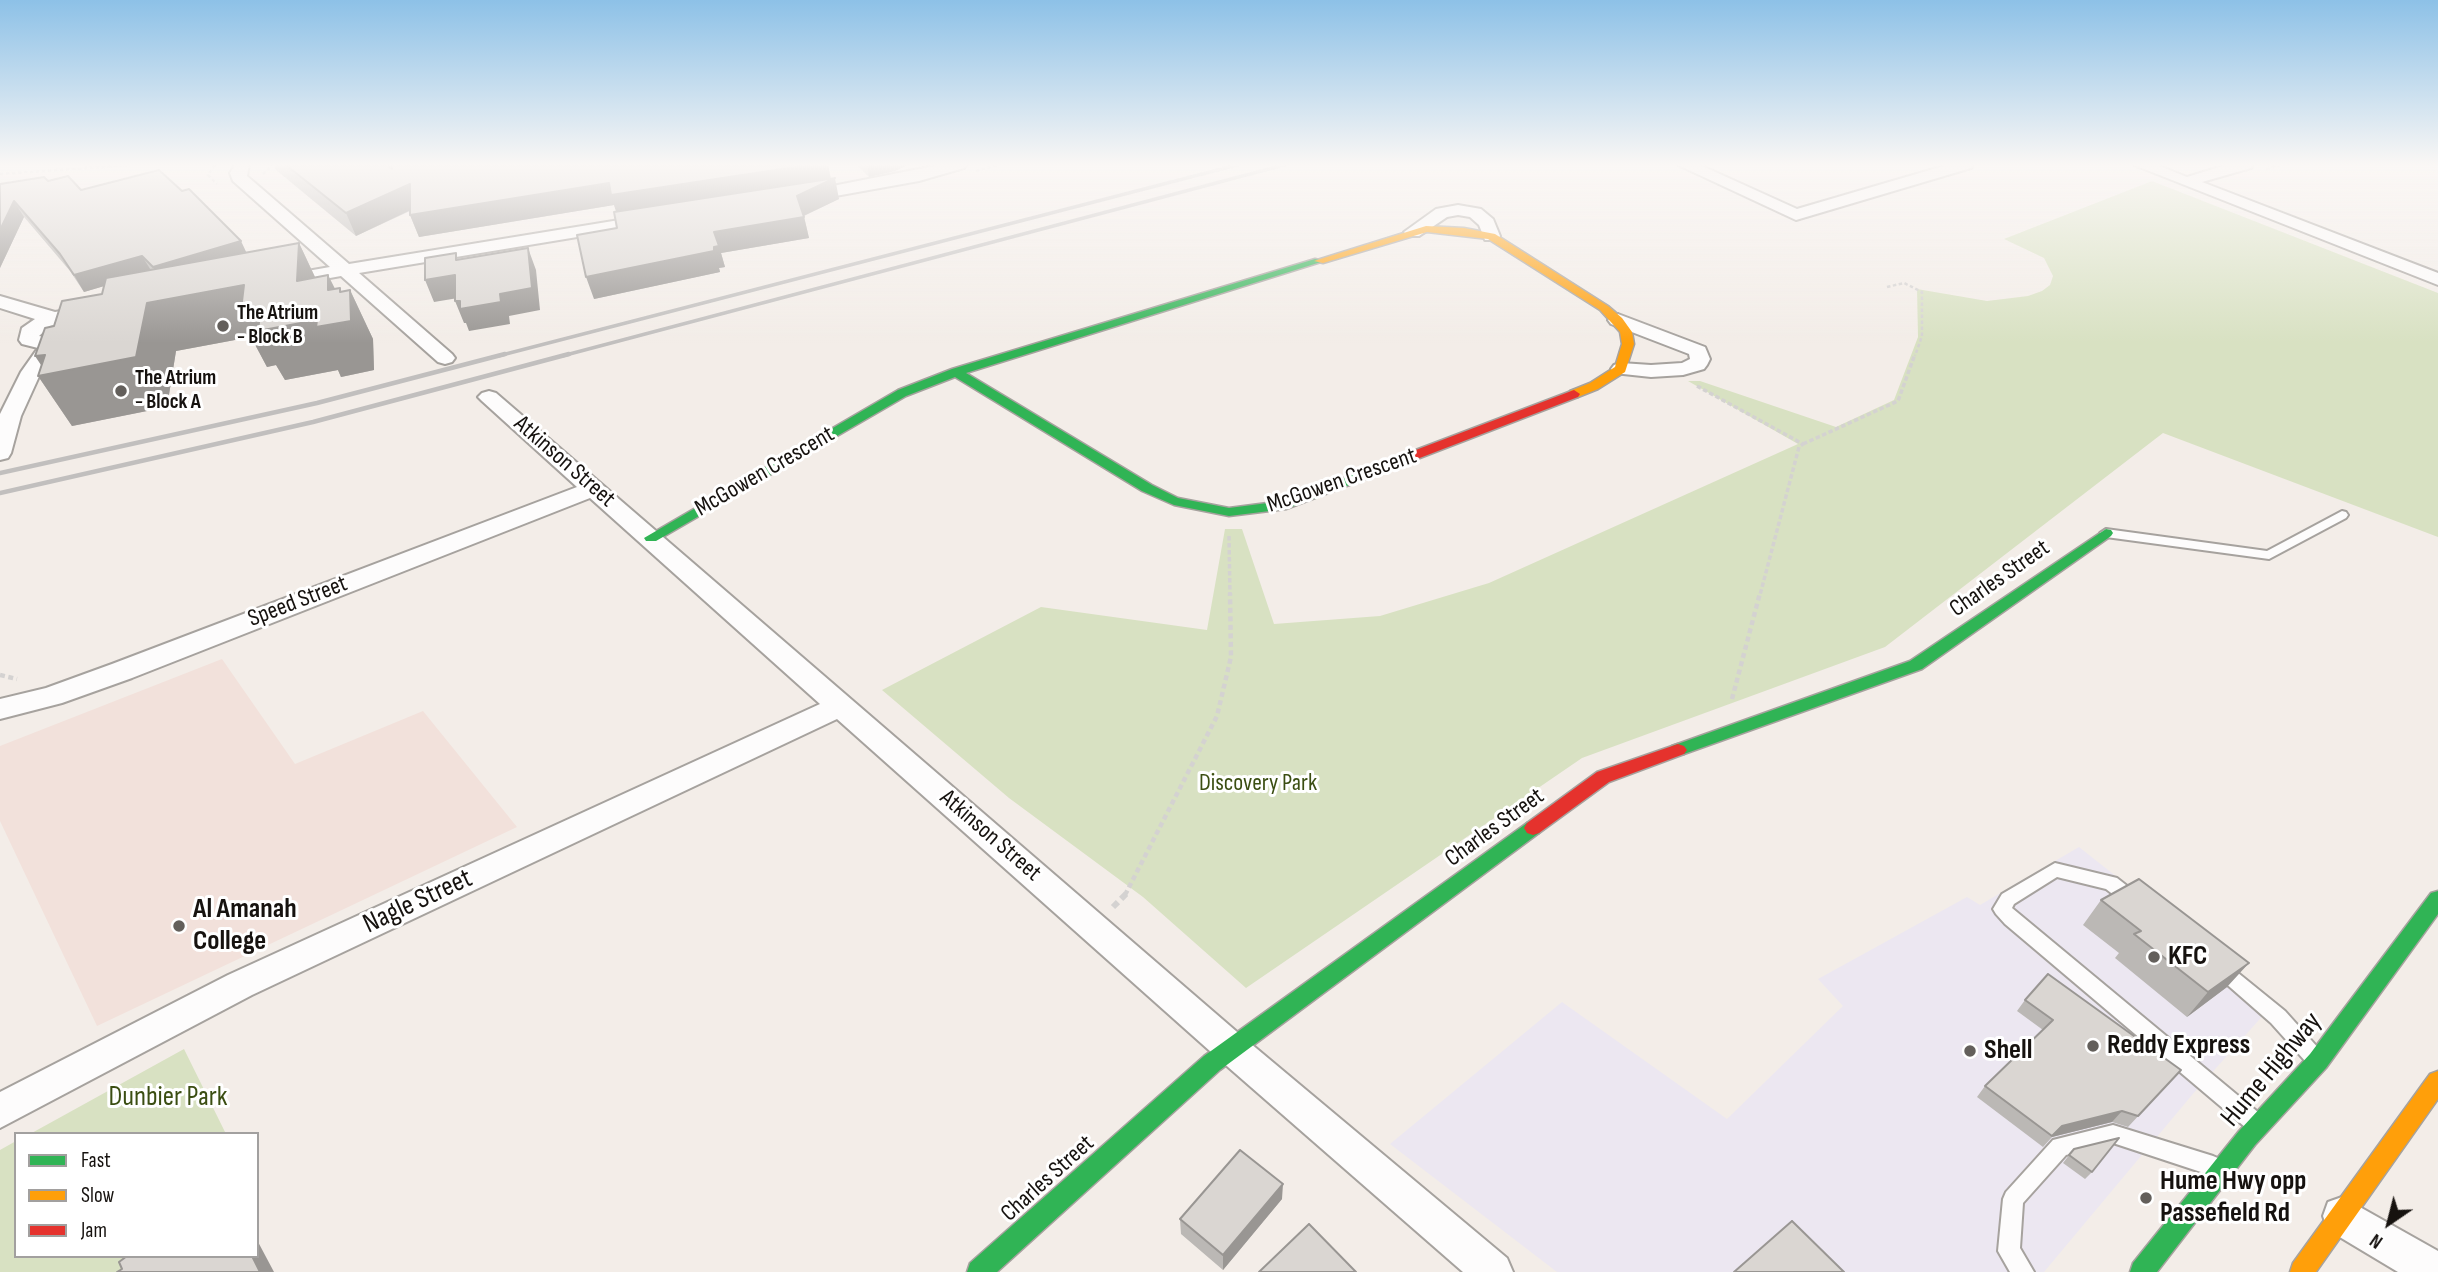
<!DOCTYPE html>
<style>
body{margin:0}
#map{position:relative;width:2438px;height:1272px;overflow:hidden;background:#f3ede8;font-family:"Sofia Sans Condensed",sans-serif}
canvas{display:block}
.legend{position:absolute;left:14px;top:1132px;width:245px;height:126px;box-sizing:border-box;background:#fff;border:2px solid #a2a09f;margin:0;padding:9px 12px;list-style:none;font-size:21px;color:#16120f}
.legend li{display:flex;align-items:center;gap:14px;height:35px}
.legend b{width:35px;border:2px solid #a2a09f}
.north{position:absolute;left:2354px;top:1188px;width:70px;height:70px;-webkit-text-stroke:5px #fff;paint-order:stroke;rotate:215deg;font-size:19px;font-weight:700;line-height:28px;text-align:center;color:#16120f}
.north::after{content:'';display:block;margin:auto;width:24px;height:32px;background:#16120f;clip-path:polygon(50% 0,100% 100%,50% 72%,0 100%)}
</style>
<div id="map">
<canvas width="2438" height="1272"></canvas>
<ul class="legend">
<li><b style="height:9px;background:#30b455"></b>Fast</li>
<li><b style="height:9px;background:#ff9f0a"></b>Slow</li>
<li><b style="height:9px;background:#e5322d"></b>Jam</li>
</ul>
<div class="north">N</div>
</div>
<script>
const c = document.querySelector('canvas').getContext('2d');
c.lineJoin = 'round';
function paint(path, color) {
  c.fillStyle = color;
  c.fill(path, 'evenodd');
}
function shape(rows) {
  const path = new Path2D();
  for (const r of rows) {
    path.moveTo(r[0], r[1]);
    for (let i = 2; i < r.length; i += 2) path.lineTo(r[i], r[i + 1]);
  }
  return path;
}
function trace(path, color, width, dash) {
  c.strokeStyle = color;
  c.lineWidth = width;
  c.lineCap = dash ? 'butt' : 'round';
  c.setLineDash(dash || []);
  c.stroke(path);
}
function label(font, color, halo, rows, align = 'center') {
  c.font = font + ' "Sofia Sans Condensed",sans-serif';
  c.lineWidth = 6;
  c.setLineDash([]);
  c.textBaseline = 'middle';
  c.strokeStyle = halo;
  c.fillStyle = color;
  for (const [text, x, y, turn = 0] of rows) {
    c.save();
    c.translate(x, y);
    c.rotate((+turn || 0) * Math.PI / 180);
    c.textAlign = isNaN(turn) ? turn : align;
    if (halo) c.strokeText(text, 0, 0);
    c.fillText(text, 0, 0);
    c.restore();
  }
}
const commercial = shape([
 [2079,847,2275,1002,2192,1095,2044,1272,1557,1272,1390,1144,1562,1002,1727,1119,1843,1006,1818,979,1967,897,1980,905]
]);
const education = shape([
 [222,659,295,764,423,711,517,827,97,1026,0,821,0,746]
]);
const green = shape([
 [2152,181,2438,293,2438,537,2163,433,1885,647,1582,758,1246,988,1143,897,1009,798,882,690,1041,607,1207,630,1225,529,1242,529,1274,624,1380,616,1489,583,1798,444,1688,381,1700,381,1836,427,1894,400,1918,337,1917,289,1987,301,2028,296,2042,291,2050,285,2053,276,2044,258,2004,239],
 [184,1049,226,1134,30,1134],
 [16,1141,16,1256,165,1256,142,1272,0,1272,0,1150]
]);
const pathFar3 = shape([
 [215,165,208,175,217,184],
 [2266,169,2279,165],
 [976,171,999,165],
 [0,174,131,165],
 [263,174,272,165],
 [1887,287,1904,283,1922,292,1922,336,1915,356]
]);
const pathFar2 = shape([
 [1697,386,1803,444,1799,447,1760,595],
 [1803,444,1898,401,1915,354],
 [1229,536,1230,595]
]);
const pathFar1 = shape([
 [0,675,17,679],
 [1732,699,1760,593],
 [1125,895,1217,716,1231,657,1230,593]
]);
const path = shape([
 [1113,907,1127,893]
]);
const lane = shape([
 [2342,511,2346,512,2348,515,2346,518,2269,559,2106,537,2100,533,2106,529,2267,551,2342,511],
 [2055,863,2117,878,2140,896,2143,901,2140,906,2134,908,2128,906,2106,889,2057,877,2014,904,2012,908,2259,1113,2262,1120,2259,1127,2252,1129,2245,1127,2005,924,1996,914,1993,909,2002,894,2055,863],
 [2221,961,2227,964,2285,1011,2320,1050,2322,1056,2320,1062,2313,1065,2306,1062,2271,1023,2215,974,2212,969,2215,964,2221,961],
 [2113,1125,2213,1156,2220,1159,2223,1166,2220,1173,2213,1176,2113,1143,2066,1155,2023,1203,2020,1248,2034,1272,2010,1272,1998,1251,2003,1199,2006,1192,2053,1140,2113,1125]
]);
const street = shape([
 [235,165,249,165,247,176,349,264,650,215,659,220,650,225,359,273,452,354,455,358,452,362,445,364,438,362,341,276,280,287,273,285,271,281,273,277,330,267,233,181,230,173,235,165],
 [939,165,966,165,964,168,919,181,802,202,794,197,802,192,939,165],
 [1678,165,1700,165,1797,209,1947,165,1973,165,1971,168,1796,220,1678,165],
 [2134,165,2157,165,2187,177,2226,165,2253,165,2251,168,2202,182,2438,273,2438,285,2134,165],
 [1458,205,1481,209,1493,219,1500,236,1497,240,1485,240,1479,225,1470,217,1458,215,1447,217,1419,236,1407,236,1404,232,1436,209,1458,205],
 [0,296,55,312,89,306,104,310,113,321,92,339,58,348,41,372,21,416,11,453,8,458,0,460,0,414,21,372,38,348,22,344,19,340,22,328,35,319,0,308,0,296],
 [89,318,92,320,78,331,51,338,39,336,50,326,89,318],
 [1618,314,1705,347,1710,359,1707,365,1704,369,1683,375,1651,377,1614,373,1611,369,1614,365,1621,363,1651,365,1682,363,1690,359,1689,354,1611,324,1608,320,1618,314],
 [489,391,496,393,1244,1038,1507,1258,1513,1272,1463,1272,1220,1060,837,719,252,995,0,1128,0,1092,228,975,820,704,590,498,132,678,62,703,0,719,0,699,46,688,112,664,577,487,482,401,478,397,482,393,489,391],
 [2342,1197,2438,1251,2438,1272,2398,1272,2328,1230,2323,1216,2328,1202,2342,1197]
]);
const fast = shape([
 [1315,259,1324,261,966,373,1152,485,1178,498,1229,508,1283,501,1368,469,1373,470,1375,473,1373,476,1286,509,1229,516,1174,505,1142,491,955,377,906,396,656,541,646,541,644,538,898,390,952,369,1315,259],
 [2106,529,2111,530,2113,533,2111,536,1922,669,1684,754,1672,754,1669,750,1672,746,1910,661,2106,529],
 [1533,821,1539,823,1542,828,1539,833,1220,1070,997,1272,967,1272,970,1263,1204,1056,1527,823,1533,821],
 [2438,891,2438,914,2326,1068,2255,1145,2157,1272,2130,1272,2133,1263,2239,1131,2310,1054,2431,893,2438,891]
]);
const slow = shape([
 [1426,226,1464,228,1495,234,1608,306,1622,318,1632,332,1634,344,1625,372,1598,389,1578,397,1570,397,1570,391,1590,383,1615,367,1622,344,1620,332,1600,310,1488,239,1427,232,1323,263,1314,261,1426,226],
 [2438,1071,2438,1099,2316,1272,2290,1272,2293,1263,2430,1074,2438,1071]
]);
const jam = shape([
 [1574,390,1580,394,1578,397,1373,476,1368,477,1361,473,1363,470,1574,390],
 [1678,744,1684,746,1687,750,1684,754,1609,782,1539,833,1533,835,1527,833,1524,828,1527,823,1597,772,1678,744]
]);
const railFar1 = shape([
 [498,356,1237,165],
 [562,356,1284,165]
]);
const rail = shape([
 [0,473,317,403,505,354],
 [0,493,313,422,569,354]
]);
const wall = shape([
 [274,165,387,165,392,169,392,165,828,165,831,179,839,199,804,216,809,238,721,253,725,267,719,268,720,272,594,299,617,228,617,212,614,205,419,237,410,215,410,211,356,236,276,170],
 [857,165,907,165,895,171,869,177],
 [48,181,247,253,299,243,315,277,328,275,335,289,340,288,341,292,350,290,373,339,374,370,341,377,338,370,285,380,276,365,267,367,251,337,176,351,167,407,72,426,38,376,54,326,102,294,104,286,84,292,70,271,24,217,0,268,0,184],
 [2101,900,2227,987,2187,1017,2115,958,2119,953,2083,925],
 [2025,1000,2181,1070,2128,1127,2112,1122,2052,1137,2043,1147,1977,1097,1985,1086,2043,1030,2017,1011],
 [2074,1149,2092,1172,2085,1179,2063,1163],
 [1282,1199,1223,1270,1181,1234,1180,1219]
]);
const shadedWall = shape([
 [808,165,828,165,831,180,835,178,839,199,801,217,618,218,614,205,419,237,410,215,609,183],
 [867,165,907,165,895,171,869,177],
 [410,184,419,206,356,236,346,213],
 [14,201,24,217,0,268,0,230],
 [804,217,809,238,721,253,725,267,719,268,720,272,594,299,586,277,714,247,714,232],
 [241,241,249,258,162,284,153,267],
 [299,243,321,290,328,290,328,275,351,321,340,292,340,288,350,311,350,290,373,339,374,370,341,377,338,370,285,380,276,365,267,367,251,337,176,351,167,407,72,426,38,376,47,374,35,356,45,355,147,303,244,285,297,281],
 [528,248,536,270,540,310,509,316,510,324,469,331,466,323,464,323,455,301,500,294],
 [142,256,152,272,84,292,74,275],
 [455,275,464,297,434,302,425,280],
 [2249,963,2227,987,2187,1017,2208,992],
 [2122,1111,2112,1122,2052,1137,2043,1147,2062,1126],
 [1283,1184,1282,1199,1223,1270,1223,1255],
 [257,1240,274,1272,260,1272,252,1256,257,1256]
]);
const building = shape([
 [286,165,387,165,392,169,392,165,808,165,611,195,609,183,410,215,410,184,346,213,286,165],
 [159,170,182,191,189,189,241,241,153,267,142,256,74,275,60,254,14,201,0,230,0,184,44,177,48,181,68,176,81,190,159,170],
 [835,178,797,196,804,217,714,232,719,246,714,247,714,251,586,277,577,235,617,228,614,212,835,178],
 [299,243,297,281,328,275,328,290,340,288,340,292,350,290,351,321,316,327,317,320,258,331,260,314,240,318,244,285,147,303,136,357,38,376,45,355,35,356,45,328,54,326,62,301,102,294,106,278,299,243],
 [528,248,532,288,500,294,501,302,460,309,460,301,455,301,455,275,425,280,425,258,456,253,456,260,528,248],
 [2139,879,2249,963,2208,992,2134,934,2141,931,2101,900,2139,879],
 [2048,974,2181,1070,2138,1116,2122,1111,2062,1126,2052,1136,1985,1086,2053,1020,2025,1000,2048,974],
 [2119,1138,2092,1172,2069,1155,2074,1149,2119,1138],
 [1240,1150,1283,1184,1223,1255,1180,1219,1240,1150],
 [1792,1221,1844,1272,1734,1272,1792,1221],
 [1309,1224,1356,1272,1259,1272,1309,1224],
 [127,1256,252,1256,260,1272,117,1272,122,1269,119,1262,127,1256]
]);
const markers = [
 [223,326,7,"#635f5b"],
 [121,391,7,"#635f5b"],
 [179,926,7,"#635f5b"],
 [2154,957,7,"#635f5b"],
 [2093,1046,7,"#635f5b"],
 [1970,1051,7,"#635f5b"],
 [2146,1198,7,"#635f5b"]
];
const farPoinames = [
 ["The Atrium",237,314],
 ["- Block B",237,338],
 ["The Atrium",135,379],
 ["- Block A",135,403]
];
const streetNames = [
 ["Atkinson Street",564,462,41],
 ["McGowen Crescent",765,472,-30],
 ["McGowen Crescent",1342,481,-19],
 ["Charles Street",2000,579,-35],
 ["Speed Street",298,602,-21],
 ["Charles Street",1495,828,-36],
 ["Atkinson Street",990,836,41],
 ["Charles Street",1048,1179,-42]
];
const parkNames = [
 ["Discovery Park",1258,784]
];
const nearStreetnames = [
 ["Nagle Street",418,902,-25],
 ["Hume Highway",2272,1070,-50]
];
const nearPoinames = [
 ["Al Amanah",193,910],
 ["College",193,942],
 ["KFC",2168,957],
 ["Reddy Express",2107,1046],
 ["Shell",1984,1051],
 ["Hume Hwy opp",2160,1182],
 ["Passefield Rd",2160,1214]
];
const nearParknames = [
 ["Dunbier Park",168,1098]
];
paint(commercial, '#ece7f1');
paint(education, '#f2e1db');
paint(green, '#d8e1c2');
trace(lane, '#a6a29e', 4);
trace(street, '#a6a29e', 4);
trace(fast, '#a6a29e', 3);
trace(slow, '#a6a29e', 3);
trace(jam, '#a6a29e', 3);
trace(pathFar3, '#d4d2d1', 2.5, [3.5, 2.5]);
trace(pathFar2, '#d4d2d1', 3.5, [4.5, 2.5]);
trace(pathFar1, '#d4d2d1', 4.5, [5, 3.5]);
trace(path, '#d4d2d1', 6, [7, 4.5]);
paint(lane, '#fdfcfc');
paint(street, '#fdfcfc');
paint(fast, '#30b455');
paint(slow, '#ff9f0a');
paint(jam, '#e5322d');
trace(railFar1, '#c1bfbe', 3.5);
trace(rail, '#c1bfbe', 4.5);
paint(wall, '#bbb8b5');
paint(shadedWall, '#999693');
paint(building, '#dad6d2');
trace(building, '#999693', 2);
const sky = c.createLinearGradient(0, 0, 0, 343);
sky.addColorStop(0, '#8dc1e7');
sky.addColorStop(0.48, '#faf7f5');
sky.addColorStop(1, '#faf7f500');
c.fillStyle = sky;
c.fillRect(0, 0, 2438, 343);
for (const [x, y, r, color] of markers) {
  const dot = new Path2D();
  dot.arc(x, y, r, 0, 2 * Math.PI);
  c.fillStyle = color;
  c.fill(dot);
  trace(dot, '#fff', 2.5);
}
label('bold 21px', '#16120f', '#fff', farPoinames, 'left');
label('24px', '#16120f', '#fff', streetNames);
label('24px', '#3b4e12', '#fff', parkNames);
label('28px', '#16120f', '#fff', nearStreetnames);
label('bold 28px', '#16120f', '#fff', nearPoinames, 'left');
label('28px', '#3b4e12', '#fff', nearParknames);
</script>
